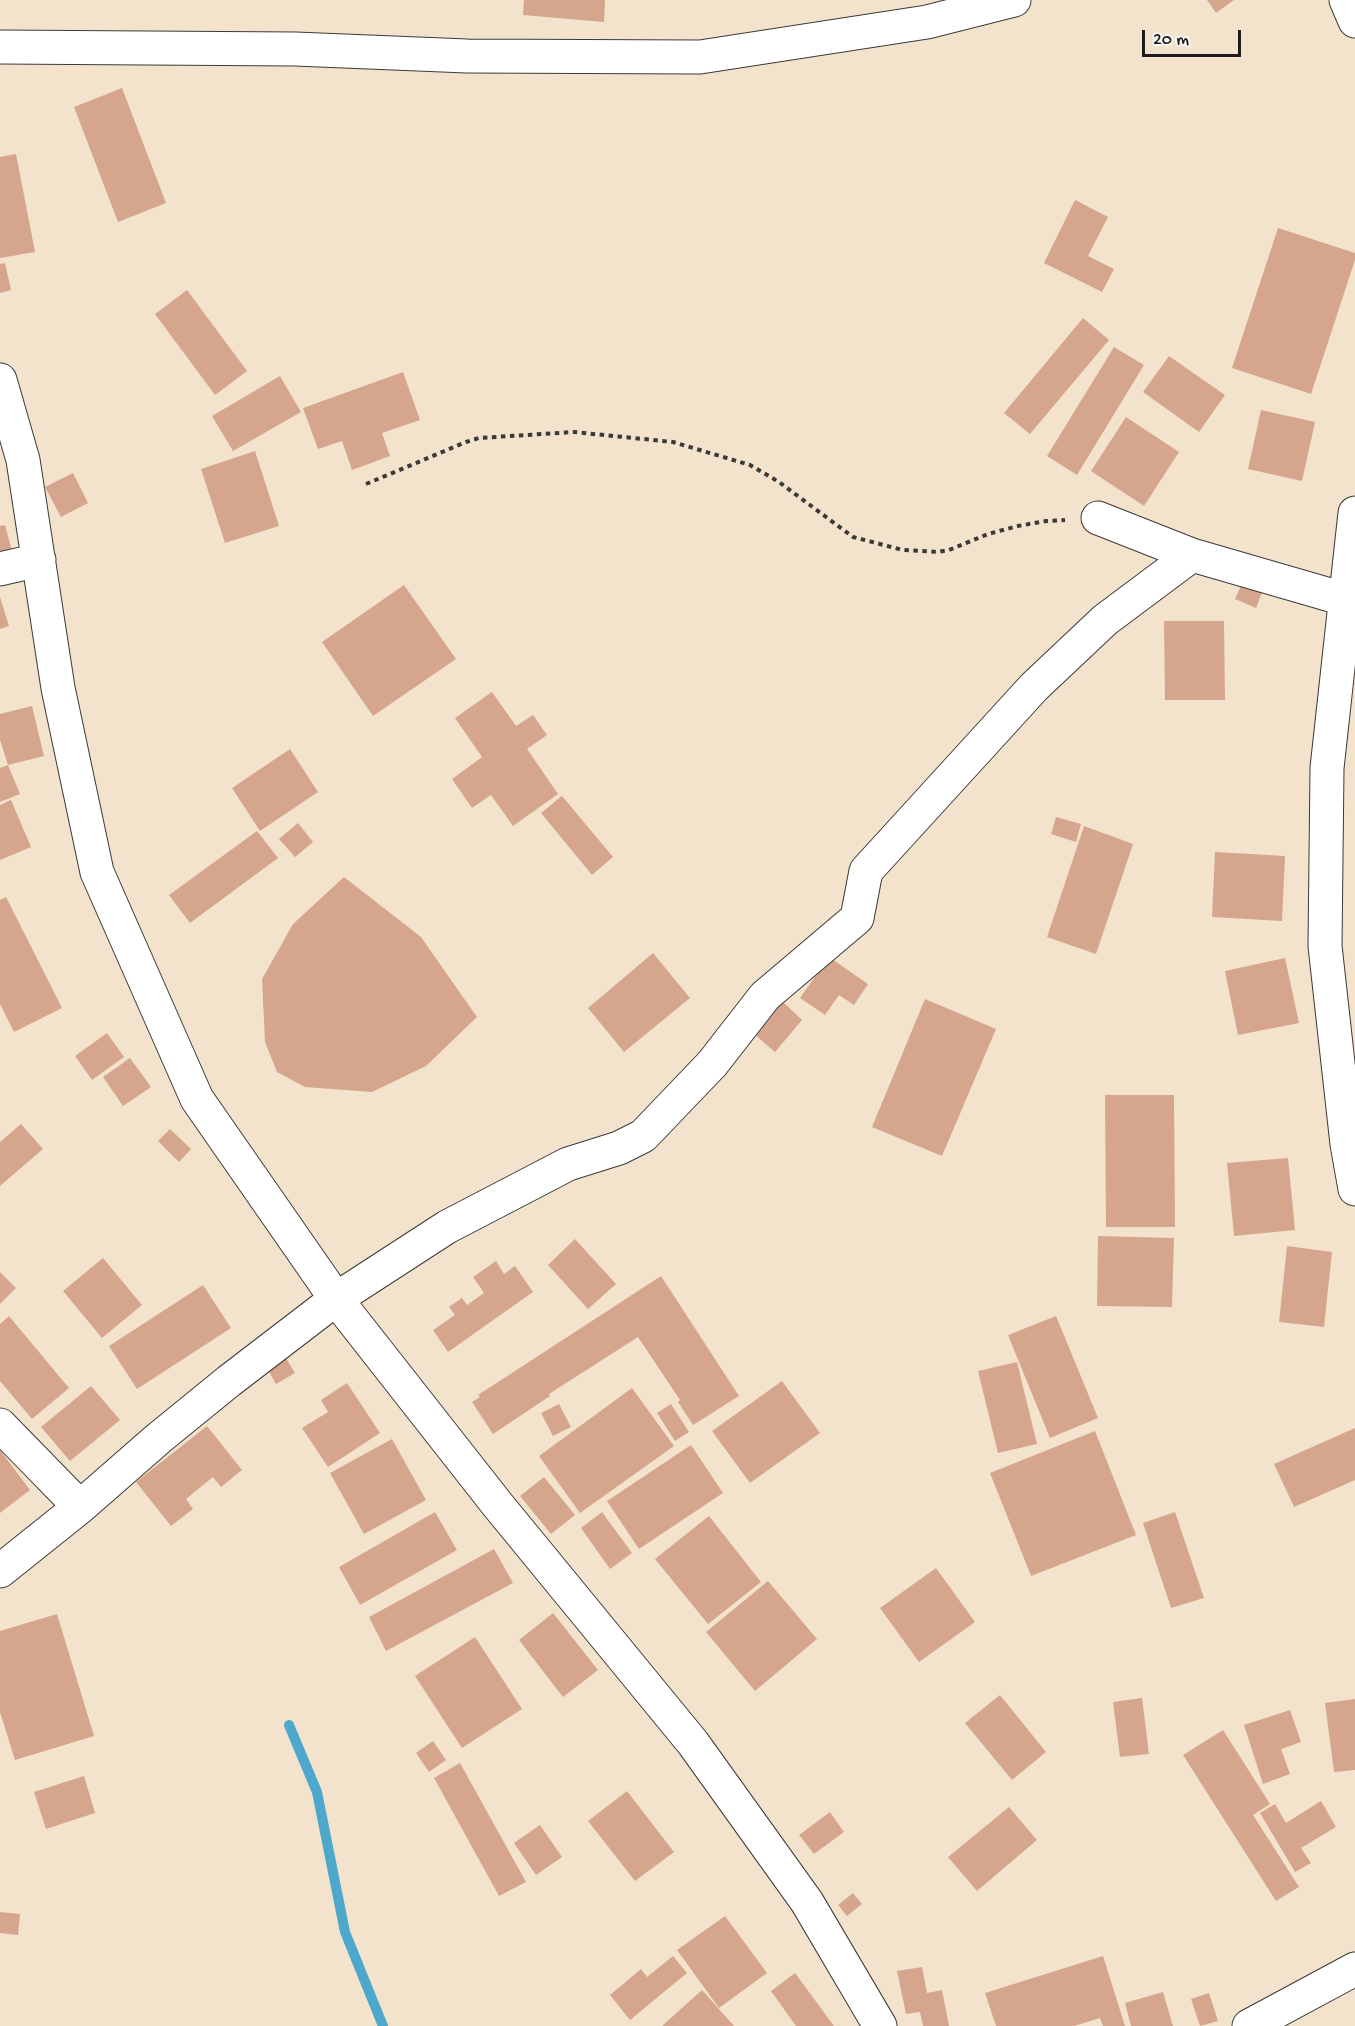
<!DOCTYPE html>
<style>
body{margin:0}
#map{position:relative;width:1355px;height:2026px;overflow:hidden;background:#f3e3cd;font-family:"Gochi Hand",sans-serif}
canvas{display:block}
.scale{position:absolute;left:1142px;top:30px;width:99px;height:27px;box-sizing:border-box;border:3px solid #1c1c1c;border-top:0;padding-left:8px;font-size:18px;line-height:21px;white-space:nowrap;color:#1c1c1c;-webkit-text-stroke:4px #f6f6f2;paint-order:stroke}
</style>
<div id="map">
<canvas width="1355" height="2026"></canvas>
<div class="scale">20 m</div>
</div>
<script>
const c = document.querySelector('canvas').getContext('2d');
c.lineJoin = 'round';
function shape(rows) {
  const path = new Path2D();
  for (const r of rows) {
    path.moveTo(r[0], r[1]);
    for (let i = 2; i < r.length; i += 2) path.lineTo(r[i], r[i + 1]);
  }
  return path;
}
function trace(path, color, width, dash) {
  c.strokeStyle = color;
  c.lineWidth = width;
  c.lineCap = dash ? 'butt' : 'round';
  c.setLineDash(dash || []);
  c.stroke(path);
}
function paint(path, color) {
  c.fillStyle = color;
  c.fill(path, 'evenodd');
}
const stream = shape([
 [289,1725,317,1792,345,1932,383,2026]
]);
const building = shape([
 [524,0,605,0,604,22,523,15],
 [1207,0,1234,0,1216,13],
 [122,88,166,203,118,222,74,107],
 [16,154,35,252,0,258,0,157],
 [1075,200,1108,217,1088,256,1114,269,1102,292,1044,263],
 [1278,228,1355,253,1355,260,1311,394,1232,368],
 [5,263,11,290,0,293,0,264],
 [187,290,247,371,215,395,155,314],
 [1083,318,1109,340,1030,434,1004,413],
 [1114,347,1144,365,1077,475,1047,456],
 [1169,356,1225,395,1199,432,1143,392],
 [403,372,420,420,382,433,390,456,352,470,342,441,318,449,303,408],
 [280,376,301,412,233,451,212,416],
 [1261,410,1315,422,1302,481,1248,469],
 [1126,417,1179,452,1144,506,1091,471],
 [255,451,279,526,225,543,201,469],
 [73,473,88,503,61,517,45,487],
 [5,525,12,551,0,554,0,526],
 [1245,576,1265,585,1256,608,1235,599],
 [404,585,456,659,373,716,322,642],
 [0,597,9,626,0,629],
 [1164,621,1224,621,1225,700,1165,700],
 [492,692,516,726,533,715,547,735,527,749,558,794,513,826,491,795,472,808,452,779,482,757,455,718],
 [32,706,44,756,8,765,20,794,0,802,0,768,8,765,0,740,0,714],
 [290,749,318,792,260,831,232,788],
 [562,796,613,857,592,875,541,813],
 [11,800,31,847,0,860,0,805],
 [1056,817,1081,824,1076,842,1051,834],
 [298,823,313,842,295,857,279,839],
 [1084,826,1133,844,1096,954,1047,937],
 [257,831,278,858,190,923,169,895],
 [1215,852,1285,856,1282,921,1212,917],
 [344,877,421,937,477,1017,426,1066,372,1092,305,1087,277,1072,265,1042,262,979,293,924],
 [6,897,62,1008,14,1032,0,1004,0,900],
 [653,953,690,998,624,1052,588,1008],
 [829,957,868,984,854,1005,839,995,825,1015,800,998],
 [1285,958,1299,1023,1238,1035,1225,971],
 [925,999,996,1029,942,1156,872,1127],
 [782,1001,802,1020,775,1052,754,1034],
 [107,1033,124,1057,92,1080,75,1056],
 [130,1058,151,1087,123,1106,103,1077],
 [1105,1095,1174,1095,1175,1227,1106,1227],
 [21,1124,43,1149,0,1186,0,1142],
 [170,1129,191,1149,179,1162,158,1141],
 [1288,1158,1295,1230,1234,1236,1227,1163],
 [1098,1236,1174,1238,1172,1307,1097,1306],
 [575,1239,616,1284,588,1309,548,1265],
 [1287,1246,1332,1252,1324,1327,1279,1322],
 [103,1258,142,1305,102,1338,63,1291],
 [496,1261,504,1274,515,1266,533,1292,448,1352,433,1330,455,1315,449,1307,462,1298,467,1305,484,1293,473,1277],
 [0,1272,16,1288,0,1304],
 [661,1276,739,1396,693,1425,678,1402,680,1400,638,1337,549,1394,550,1396,493,1434,472,1402,480,1397,478,1395],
 [203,1285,231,1328,137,1389,109,1346],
 [9,1316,69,1388,32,1419,0,1381,0,1324],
 [1056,1316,1098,1418,1050,1438,1008,1335],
 [281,1350,295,1373,276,1384,263,1361],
 [1017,1362,1037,1444,998,1453,978,1371],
 [782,1381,820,1433,750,1483,712,1431],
 [347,1383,380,1433,328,1467,302,1428,328,1412,321,1400],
 [91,1386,120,1420,70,1461,41,1427],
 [632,1388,674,1446,580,1513,539,1456],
 [559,1404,571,1427,553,1436,541,1413],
 [671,1404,689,1432,675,1441,657,1413],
 [207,1426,242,1470,221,1487,213,1477,186,1499,193,1509,171,1526,136,1482],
 [1355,1428,1355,1480,1294,1507,1274,1464],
 [1095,1431,1136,1535,1031,1576,990,1473],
 [392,1439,426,1500,364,1534,330,1473],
 [691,1445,723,1493,639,1549,607,1501],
 [0,1450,30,1490,0,1513],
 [544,1477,575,1515,551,1534,520,1496],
 [435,1512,457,1550,360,1605,339,1567],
 [602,1512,632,1553,610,1569,581,1528],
 [1175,1512,1204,1598,1171,1608,1143,1523],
 [709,1516,761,1582,708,1624,655,1559],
 [494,1549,513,1583,386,1651,369,1617],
 [936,1568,975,1622,919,1662,880,1608],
 [768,1581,817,1639,755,1691,706,1632],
 [553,1613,598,1670,563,1697,519,1640],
 [57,1614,94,1736,15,1760,0,1712,0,1631],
 [475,1637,522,1709,462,1748,415,1676],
 [1000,1695,1046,1752,1012,1780,965,1723],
 [1142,1698,1149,1754,1120,1757,1113,1702],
 [1355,1699,1355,1770,1334,1772,1325,1703],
 [1290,1710,1301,1742,1281,1749,1290,1774,1263,1784,1244,1725],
 [1223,1730,1270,1804,1253,1815,1299,1887,1276,1901,1183,1755],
 [433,1741,446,1760,429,1772,416,1753],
 [460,1763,526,1882,499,1896,434,1778],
 [84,1776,95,1813,46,1829,34,1792],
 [627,1791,674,1852,635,1881,588,1821],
 [1321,1801,1336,1827,1301,1848,1311,1863,1295,1872,1260,1813,1275,1804,1286,1823],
 [1009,1807,1037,1840,977,1891,948,1857],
 [830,1812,844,1832,814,1854,799,1835],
 [540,1825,562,1857,536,1875,514,1843],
 [853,1893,862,1904,847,1916,838,1905],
 [0,1912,20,1914,18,1935,0,1933],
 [725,1916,767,1973,719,2008,677,1950],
 [673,1956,687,1973,630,2020,610,1995,641,1969,647,1977],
 [1103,1956,1125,2026,1103,2026,1100,2018,1074,2026,996,2026,985,1993],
 [922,1967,927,1993,942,1990,949,2026,923,2026,920,2012,906,2014,897,1971],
 [795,1973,834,2026,796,2026,771,1991],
 [702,1990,734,2026,662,2026],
 [1163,1992,1173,2026,1131,2026,1125,2003],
 [1209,1993,1218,2021,1200,2026,1191,1999]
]);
const path = shape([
 [366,484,466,442,479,438,574,432,673,442,750,465,779,482,853,537,903,550,938,552,949,550,988,534,1018,526,1046,521,1065,520]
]);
const minor = shape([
 [1346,0,1355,21],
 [0,47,295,49,467,56,700,57,927,22,1014,0],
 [0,380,23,460,58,688,97,872,197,1099,336,1299,497,1504,693,1743,807,1902,880,2026],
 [1355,513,1327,768,1325,946,1347,1144,1355,1189],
 [1098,518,1192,555,1344,599,1355,606],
 [0,569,39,560],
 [0,1425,80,1507],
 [0,1571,80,1507,159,1438,229,1381,336,1299,447,1227,568,1164,619,1148,643,1136,712,1064,765,996,857,918,866,871,1034,687,1105,620,1192,555],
 [1249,2026,1355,1969]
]);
trace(stream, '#4da8cb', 10);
paint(building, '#d5a68d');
trace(minor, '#3c3a37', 35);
trace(path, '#3c3a37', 4, [4.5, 4.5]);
trace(minor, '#fff', 33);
</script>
